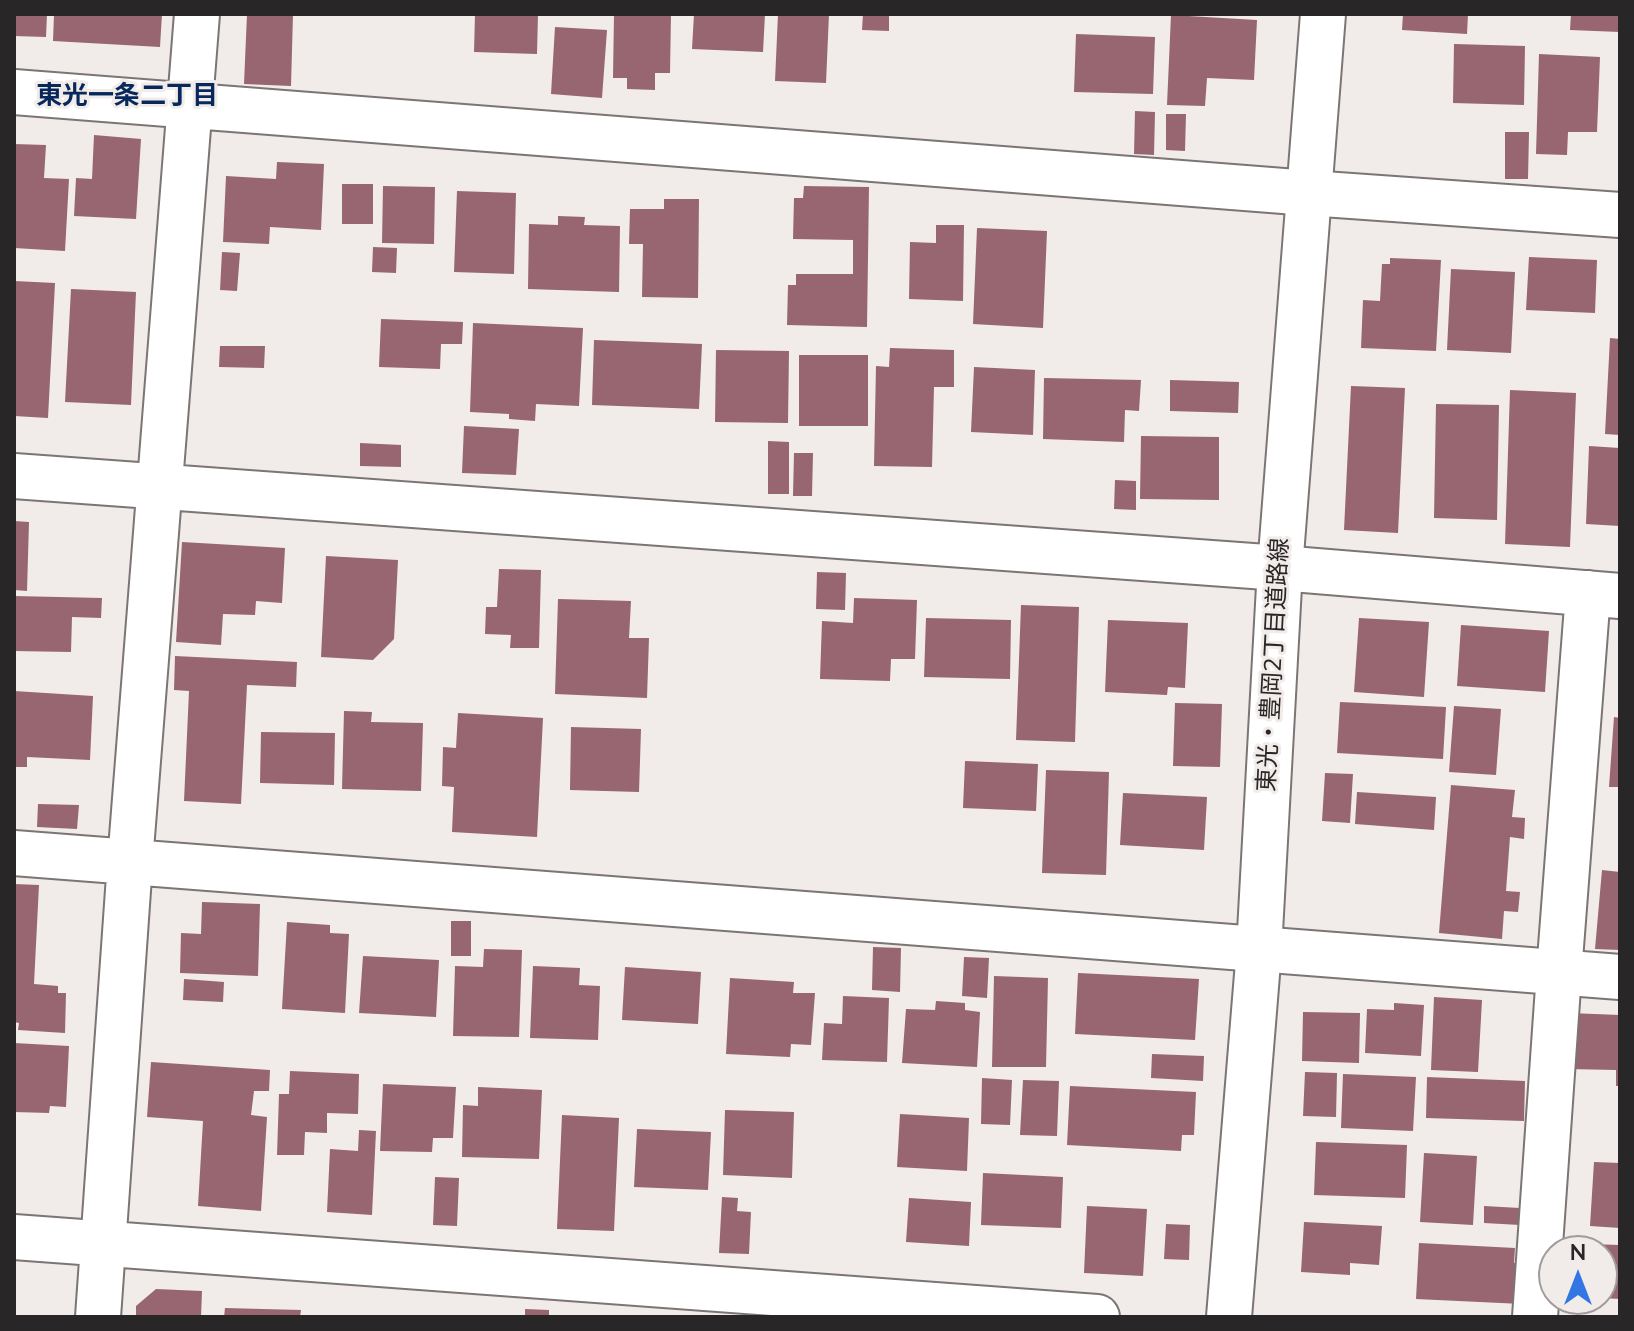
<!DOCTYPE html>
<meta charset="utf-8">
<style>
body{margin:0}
#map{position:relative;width:1634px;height:1331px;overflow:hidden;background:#f1ebe9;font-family:"Nunito Sans",sans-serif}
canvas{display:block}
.frame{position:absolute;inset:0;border:16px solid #282626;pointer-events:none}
.north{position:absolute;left:1538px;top:1235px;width:80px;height:80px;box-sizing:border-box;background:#f1ebe9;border:2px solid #a19c9b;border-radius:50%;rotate:0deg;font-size:22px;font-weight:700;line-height:32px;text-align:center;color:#282626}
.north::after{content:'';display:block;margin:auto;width:28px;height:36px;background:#3276e3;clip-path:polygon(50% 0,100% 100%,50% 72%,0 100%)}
</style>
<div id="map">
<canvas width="1634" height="1331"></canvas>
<div class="frame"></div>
<div class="north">N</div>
</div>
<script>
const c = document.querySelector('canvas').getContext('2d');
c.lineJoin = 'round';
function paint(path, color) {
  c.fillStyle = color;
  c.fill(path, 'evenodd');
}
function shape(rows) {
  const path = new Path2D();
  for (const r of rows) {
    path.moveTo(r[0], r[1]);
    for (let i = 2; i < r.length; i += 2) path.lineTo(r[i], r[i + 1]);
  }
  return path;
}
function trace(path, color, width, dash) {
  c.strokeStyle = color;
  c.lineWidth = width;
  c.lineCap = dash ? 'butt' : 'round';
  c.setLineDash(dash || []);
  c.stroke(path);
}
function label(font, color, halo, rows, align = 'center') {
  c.font = font + ' "Nunito Sans","Noto Sans JP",sans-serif';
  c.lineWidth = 6;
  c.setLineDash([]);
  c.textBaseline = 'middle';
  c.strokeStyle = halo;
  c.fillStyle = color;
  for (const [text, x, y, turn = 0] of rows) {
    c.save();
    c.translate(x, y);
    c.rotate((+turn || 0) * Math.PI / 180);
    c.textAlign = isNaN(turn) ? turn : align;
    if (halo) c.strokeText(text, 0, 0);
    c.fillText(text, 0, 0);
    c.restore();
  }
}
const building = shape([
 [14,14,47,14,46,37,14,36],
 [54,14,162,14,160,47,53,41],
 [247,14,293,14,291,86,244,84],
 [475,14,538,14,537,54,474,52],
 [614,14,671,14,670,73,655,73,655,90,627,89,627,78,613,78],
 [694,14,765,14,763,52,692,49],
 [778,14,829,14,826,83,775,81],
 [863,14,889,14,889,31,862,30],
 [1403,14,1468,14,1467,34,1402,30],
 [1571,14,1620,14,1620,32,1570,30],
 [1171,15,1257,20,1254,80,1207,78,1205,106,1167,105],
 [555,27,607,30,602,98,551,94],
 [1076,34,1155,37,1153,94,1074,92],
 [1454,44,1525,46,1524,105,1453,103],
 [1539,54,1600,57,1597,132,1568,132,1567,155,1536,154],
 [1135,111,1155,112,1154,155,1134,154],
 [1166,114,1186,114,1185,151,1166,150],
 [1505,132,1529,132,1528,179,1505,179],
 [94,135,141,139,136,219,74,216,76,178,92,179],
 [14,144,46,145,44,178,69,179,65,251,14,248],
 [277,162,324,164,321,230,270,227,269,244,223,242,226,176,276,179],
 [342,184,373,184,373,224,342,224],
 [383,186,435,187,434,244,382,243],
 [804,186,869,187,867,327,787,325,788,285,796,285,796,274,853,274,853,240,793,239,794,198,803,198],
 [457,191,516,193,514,274,454,272],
 [664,199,699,199,698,298,642,297,643,244,629,244,630,209,664,209],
 [558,216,585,217,584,225,620,226,619,292,528,289,529,224,558,225],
 [936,225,964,225,963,301,909,299,910,242,936,243],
 [977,228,1047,231,1043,328,973,324],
 [373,247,397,248,396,273,372,272],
 [222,252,240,253,237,291,220,290],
 [1529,257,1597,260,1595,313,1526,310],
 [1390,258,1441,260,1436,351,1361,348,1363,300,1380,301,1382,264,1390,264],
 [1451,269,1515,272,1511,353,1447,350],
 [14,281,55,283,48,418,14,416],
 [71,289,136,292,131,405,65,402],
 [381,319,463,322,462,344,441,344,440,369,379,367],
 [473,323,583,328,579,406,536,404,535,421,509,419,509,414,470,412],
 [1610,338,1620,339,1620,435,1605,434],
 [594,340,702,344,699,409,592,405],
 [220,346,265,346,264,368,219,367],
 [890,348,954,350,954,387,934,387,932,467,874,466,876,366,889,367],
 [716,350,789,351,788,423,715,422],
 [799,355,868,355,868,426,799,426],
 [974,367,1035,370,1033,435,971,432],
 [1044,378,1141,380,1139,411,1125,410,1124,442,1043,439],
 [1170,380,1239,382,1238,413,1170,411],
 [1351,386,1405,388,1398,533,1344,530],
 [1510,390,1576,393,1570,547,1505,544],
 [1436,404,1499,405,1497,520,1434,518],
 [464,426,519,429,516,475,462,473],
 [1141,436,1219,437,1219,500,1140,499],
 [768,441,789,442,789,494,768,494],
 [360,443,401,445,401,467,360,466],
 [1589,446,1620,448,1620,526,1586,524],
 [794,453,813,453,812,496,793,496],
 [1115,480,1136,481,1136,510,1114,509],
 [14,521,29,522,27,591,14,590],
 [182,542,285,548,282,603,256,601,255,615,223,614,221,645,176,642],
 [326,556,398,560,394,639,373,660,321,657],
 [499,569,541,570,539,648,510,648,511,635,485,634,486,607,497,607],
 [817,572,846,573,845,610,816,609],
 [14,596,102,598,101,618,72,617,71,652,14,651],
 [854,598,917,600,915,659,891,659,890,681,820,679,822,621,853,623],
 [558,599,631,601,629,638,649,638,647,698,555,694],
 [1021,605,1079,607,1075,742,1016,740],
 [926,618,1011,620,1010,679,924,677],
 [1359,618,1429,622,1424,697,1354,692],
 [1108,620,1188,623,1185,688,1168,687,1167,695,1105,692],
 [1461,625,1549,631,1545,692,1457,686],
 [175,656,297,662,296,687,247,685,241,804,184,801,189,691,174,690],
 [14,691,93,696,90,760,27,757,27,767,14,767],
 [1340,702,1446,707,1443,759,1337,753],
 [1175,703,1222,704,1220,767,1173,766],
 [1454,706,1501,709,1496,775,1449,772],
 [344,711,372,712,371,722,423,723,421,791,342,789],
 [458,713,543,718,537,837,452,832,454,787,442,786,443,747,456,748],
 [1614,717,1620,718,1620,787,1609,787],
 [571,727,641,729,639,792,570,790],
 [261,732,335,733,334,785,260,783],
 [965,761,1038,764,1036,811,963,808],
 [1046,770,1109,772,1106,875,1042,873],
 [1325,773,1353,774,1350,823,1322,821],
 [1451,785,1515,790,1512,817,1525,818,1524,839,1510,837,1506,891,1520,892,1518,912,1504,911,1502,939,1439,933],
 [1357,792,1436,797,1434,830,1355,824],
 [1123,793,1207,797,1204,850,1120,845],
 [38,804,79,805,77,829,37,827],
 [1602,870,1620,872,1620,950,1595,949],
 [14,884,39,885,34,984,58,986,58,993,66,993,65,1033,18,1030,19,1023,14,1022],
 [202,902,260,904,258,976,180,973,181,933,201,934],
 [451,921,471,921,471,956,451,956],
 [287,922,330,925,330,933,349,934,345,1013,282,1009],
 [873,947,901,948,900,992,872,990],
 [484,949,522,950,519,1037,453,1036,455,966,483,967],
 [363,956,439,960,436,1017,359,1013],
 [964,957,989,958,987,998,962,996],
 [533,966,580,968,579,985,600,986,598,1040,530,1038],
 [625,967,701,972,698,1024,622,1020],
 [1078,973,1199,979,1195,1040,1075,1034],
 [994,976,1048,978,1046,1067,992,1067],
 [730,978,794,982,793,993,815,993,811,1045,791,1044,790,1057,726,1054],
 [184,979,224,982,223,1002,183,1000],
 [843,996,889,998,887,1062,822,1060,824,1023,842,1024],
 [1434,997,1482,1000,1478,1072,1431,1070],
 [936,1001,965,1003,965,1010,980,1012,977,1067,902,1063,906,1009,935,1010],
 [1394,1003,1424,1005,1421,1056,1365,1053,1367,1009,1394,1010],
 [1303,1012,1360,1013,1359,1063,1302,1061],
 [1569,1013,1620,1015,1620,1086,1616,1086,1616,1070,1567,1069],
 [14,1043,69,1046,66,1107,50,1106,49,1113,14,1112],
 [1152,1054,1204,1056,1203,1081,1151,1078],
 [151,1062,270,1070,269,1091,254,1091,251,1115,267,1117,261,1211,198,1206,203,1121,147,1117],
 [290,1071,359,1074,358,1114,327,1113,327,1133,305,1132,304,1155,277,1155,279,1094,289,1094],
 [1305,1072,1337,1073,1336,1117,1303,1116],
 [1343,1074,1416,1077,1413,1131,1341,1128],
 [1427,1077,1525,1081,1524,1121,1426,1118],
 [982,1078,1012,1080,1010,1125,981,1124],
 [1023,1080,1059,1081,1057,1136,1020,1135],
 [383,1084,456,1087,453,1138,433,1138,432,1152,380,1151],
 [1070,1086,1196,1092,1194,1135,1182,1135,1181,1151,1067,1145],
 [478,1087,542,1090,539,1159,462,1157,463,1105,478,1106],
 [725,1110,794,1112,792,1178,723,1175],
 [900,1114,969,1118,967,1171,897,1167],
 [562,1115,619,1118,614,1231,557,1229],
 [637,1129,711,1132,708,1190,634,1187],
 [359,1130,376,1131,372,1215,327,1212,330,1149,358,1151],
 [1316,1142,1407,1145,1405,1198,1314,1195],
 [1424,1153,1477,1156,1473,1225,1420,1222],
 [1594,1162,1620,1163,1620,1228,1590,1226],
 [983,1173,1063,1177,1061,1228,981,1225],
 [435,1177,459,1178,457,1226,433,1225],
 [722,1197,738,1198,737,1211,751,1212,749,1254,719,1253],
 [909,1198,971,1202,969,1246,906,1242],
 [1087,1206,1147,1209,1143,1276,1084,1273],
 [1484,1206,1520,1208,1520,1225,1484,1223],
 [1304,1222,1382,1226,1379,1265,1350,1263,1350,1275,1301,1272],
 [1166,1224,1190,1225,1189,1260,1164,1259],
 [1419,1243,1515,1248,1514,1263,1524,1264,1522,1304,1416,1299],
 [1558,1243,1620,1245,1620,1299,1602,1298,1602,1251,1558,1251],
 [156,1289,202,1291,201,1317,136,1317,136,1306],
 [225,1308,301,1310,300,1317,224,1317],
 [525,1309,549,1310,549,1317,525,1317]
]);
const minor = shape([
 [14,92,1309,193,1620,215],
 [14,476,1280,568,1620,596],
 [14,853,1620,977],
 [14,1237,1097,1317],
 [98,1317,130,862,197,14],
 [1535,1317,1559,973,1588,593]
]);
const tertiary = shape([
 [1229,1317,1259,950,1280,568,1323,14]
]);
const streetNames = [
 ["東光・豊岡2丁目道路線",1275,665,-87]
];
const neighbourhoodNames = [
 ["東光一条二丁目",127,98]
];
paint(building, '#976670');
trace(minor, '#7b7574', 48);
trace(tertiary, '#7b7574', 48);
trace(minor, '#fff', 44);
trace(tertiary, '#fff', 44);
label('24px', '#282626', '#f1ebe9', streetNames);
label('bold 26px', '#07285b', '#f1ebe9', neighbourhoodNames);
</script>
